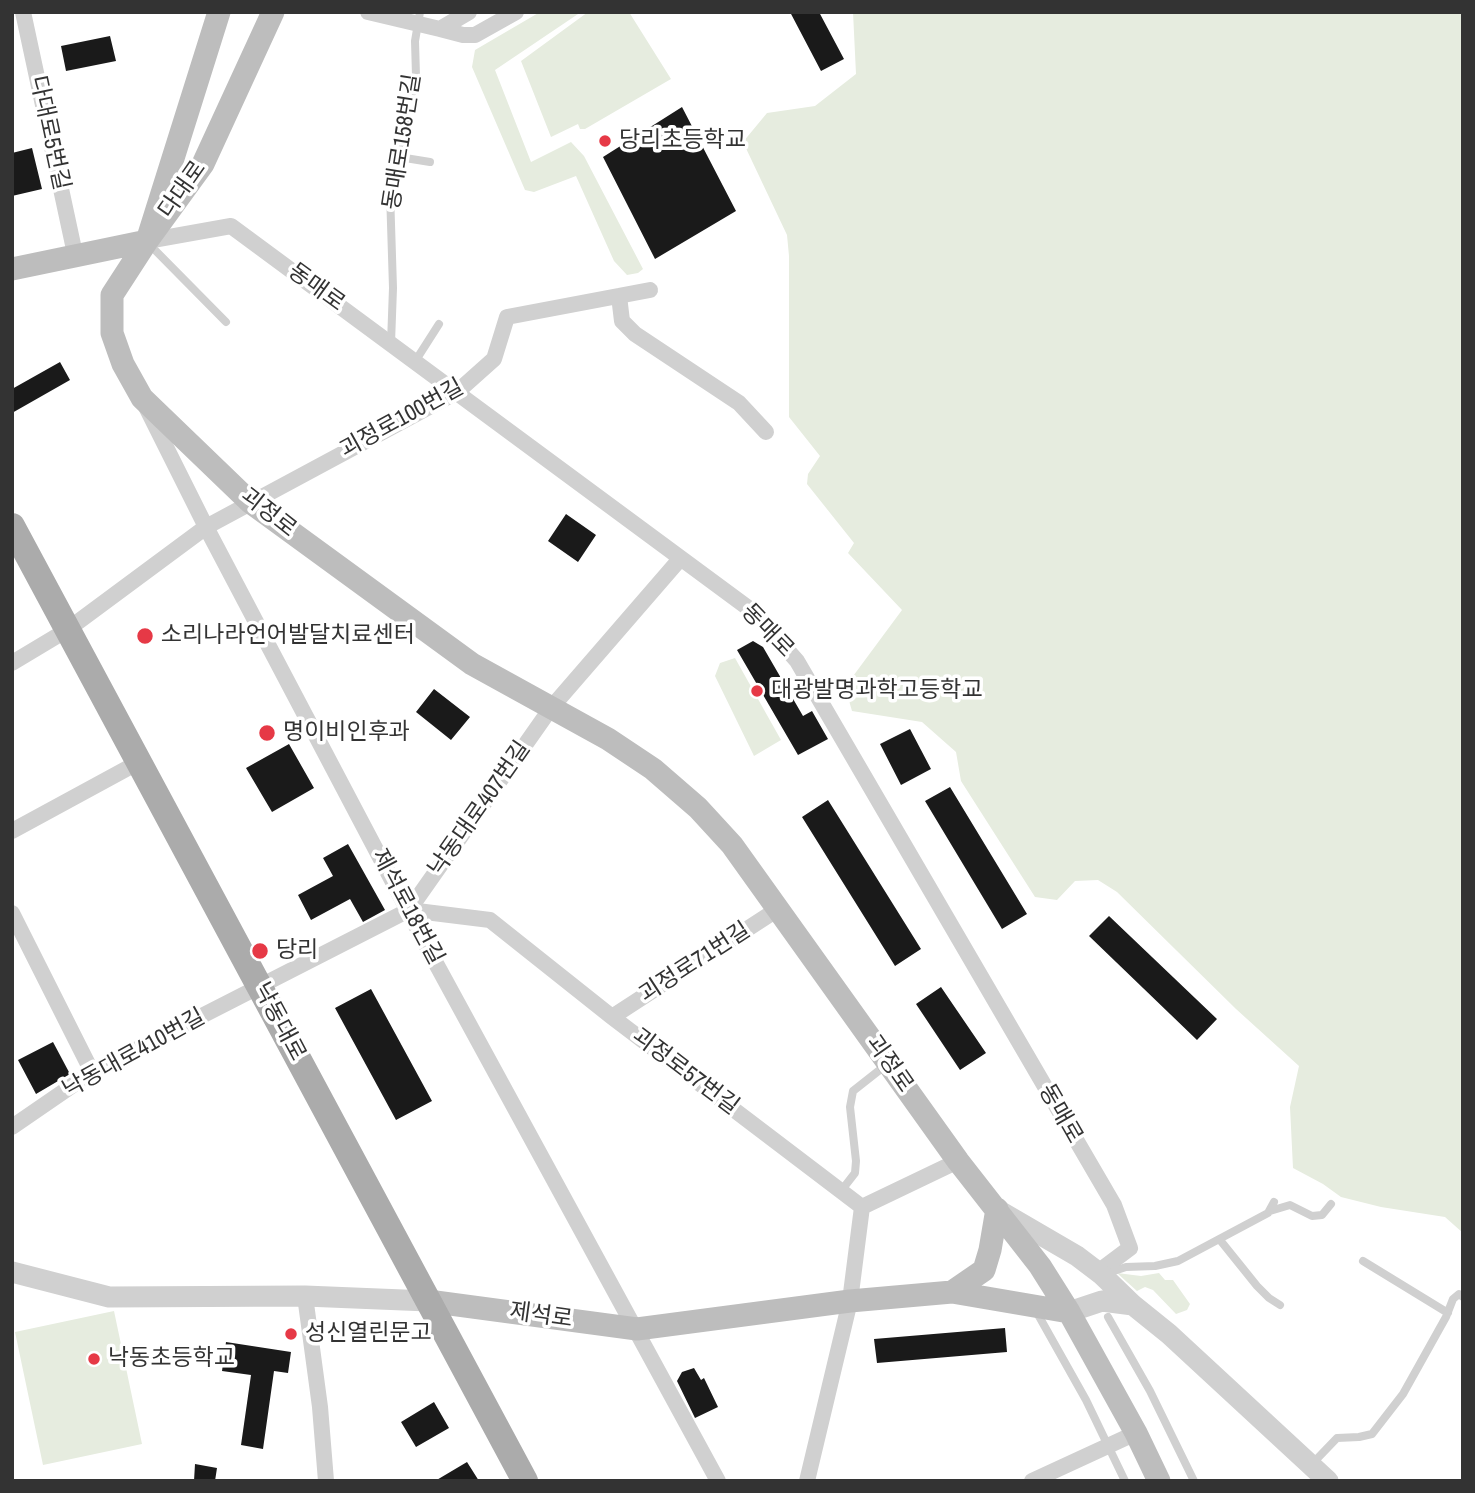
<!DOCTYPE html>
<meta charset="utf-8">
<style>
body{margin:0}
#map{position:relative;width:1475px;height:1493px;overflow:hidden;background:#fff;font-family:"Archivo Narrow",sans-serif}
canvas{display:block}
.frame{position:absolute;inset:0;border:14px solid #333;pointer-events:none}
</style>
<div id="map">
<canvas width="1475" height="1493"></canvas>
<div class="frame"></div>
</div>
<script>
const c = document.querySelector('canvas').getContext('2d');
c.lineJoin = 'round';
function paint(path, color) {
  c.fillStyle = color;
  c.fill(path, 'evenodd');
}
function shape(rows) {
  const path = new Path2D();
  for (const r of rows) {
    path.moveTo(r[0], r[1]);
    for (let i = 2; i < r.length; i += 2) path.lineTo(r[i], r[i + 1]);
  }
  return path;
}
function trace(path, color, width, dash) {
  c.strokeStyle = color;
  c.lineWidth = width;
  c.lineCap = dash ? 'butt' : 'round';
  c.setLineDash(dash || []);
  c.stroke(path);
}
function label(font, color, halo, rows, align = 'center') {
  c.font = font + ' "Archivo Narrow","Noto Sans KR",sans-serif';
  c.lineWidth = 7;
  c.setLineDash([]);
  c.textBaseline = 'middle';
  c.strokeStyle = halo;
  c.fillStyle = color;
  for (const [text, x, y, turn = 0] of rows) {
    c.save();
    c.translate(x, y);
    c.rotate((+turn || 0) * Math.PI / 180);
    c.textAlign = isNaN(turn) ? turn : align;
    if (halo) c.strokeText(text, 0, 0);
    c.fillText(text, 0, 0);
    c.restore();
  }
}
const green = shape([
 [540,12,581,12,495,70,531,162,571,142,584,156,643,269,638,273,627,275,614,261,576,176,534,192,525,190,472,67,475,50],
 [588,12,629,12,671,79,585,129,580,129,578,124,551,137,521,61],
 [853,12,1463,12,1463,1233,1445,1217,1381,1207,1341,1197,1323,1184,1293,1168,1290,1107,1299,1066,1236,1009,1117,892,1098,880,1075,881,1057,900,1035,897,961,781,956,752,922,722,852,711,845,687,902,610,848,553,854,543,807,484,808,474,820,456,789,417,789,256,787,235,743,142,767,113,815,106,856,74],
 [735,658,781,740,754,756,715,676,720,663],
 [1117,1273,1141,1276,1159,1273,1165,1280,1173,1280,1190,1304,1187,1310,1176,1314,1153,1290,1145,1287,1137,1291],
 [114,1311,142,1444,43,1465,15,1332]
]);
const building = shape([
 [790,12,819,12,844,59,821,71],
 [110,36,116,61,66,71,61,46],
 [682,107,736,211,655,259,603,157],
 [32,148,42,189,12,196,12,153],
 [60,362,70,380,12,413,12,389],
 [566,514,596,535,578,562,548,541],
 [753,641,763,647,803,716,812,711,828,739,798,755,737,650],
 [434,689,470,717,451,740,416,712],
 [910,729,931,769,901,785,880,744],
 [289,744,314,788,272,812,246,768],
 [950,787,1027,914,1002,929,925,801],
 [828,800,921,949,895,966,802,817],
 [348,844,385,910,363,922,350,899,311,920,298,895,333,876,323,858],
 [1109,916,1217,1019,1197,1040,1089,936],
 [941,987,986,1053,960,1070,916,1004],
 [371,989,432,1101,396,1120,335,1008],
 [53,1042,70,1074,36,1094,18,1060],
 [1005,1328,1007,1352,877,1363,874,1339],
 [226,1342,291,1352,288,1373,274,1371,263,1449,241,1445,251,1375,222,1371],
 [694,1368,701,1380,704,1378,718,1407,695,1418,677,1381,682,1372],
 [434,1402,449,1428,416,1447,401,1422],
 [467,1462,479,1481,435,1481],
 [195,1464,217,1468,215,1481,194,1481]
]);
const service = shape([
 [399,157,430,162],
 [147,242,226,322],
 [391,343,393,288,390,192,416,76,415,41,420,12],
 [416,360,439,324],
 [841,1191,855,1173,856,1161,850,1107,853,1091,886,1065],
 [1270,1211,1290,1205,1312,1216,1322,1215,1331,1204],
 [1220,1240,1257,1286,1269,1298,1280,1305],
 [1363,1261,1448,1313],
 [1105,1274,1126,1267,1155,1266,1178,1261,1268,1213,1274,1202],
 [1036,1311,1086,1400,1125,1481],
 [1108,1317,1150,1391,1194,1481],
 [1312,1464,1337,1438,1359,1437,1372,1434,1403,1394,1446,1317,1453,1299,1459,1294,1463,1297]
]);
const minor = shape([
 [23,12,75,254],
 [368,12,440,29,469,12],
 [440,29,463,35,475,35,516,12],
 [147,241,231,226,755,613,797,661,1114,1205,1130,1248,1098,1272],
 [650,290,507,317,494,359,457,392,206,527,433,958,718,1481],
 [619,296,622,321,635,334,739,403,766,432],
 [12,663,67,630,206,527,147,409],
 [12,831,139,762],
 [409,910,490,920,612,1017,862,1207,958,1161],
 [12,913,92,1072],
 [612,1017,778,909],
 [12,1127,92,1072,409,910,551,708,680,559],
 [305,1296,320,1407,326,1481],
 [807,1481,850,1301,862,1207],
 [1032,1481,1136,1433]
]);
const tertiary = shape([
 [998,1210,1077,1256,1102,1275,1133,1305,1169,1334,1328,1481],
 [12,1272,109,1297,305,1296,428,1301],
 [1069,1312,1102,1301,1133,1305]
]);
const secondary = shape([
 [219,12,147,241,112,295,112,333,123,364,142,398,250,502,472,664,608,739,653,769,698,808,732,845,958,1161,1040,1266,1069,1312,1136,1433,1159,1481],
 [12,269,147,241,203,164,273,12],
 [952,1292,984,1270,990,1250,997,1209],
 [428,1301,637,1329,850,1301,952,1292,1069,1312]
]);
const primary = shape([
 [12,526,525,1481]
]);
const markers = [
 [605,141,7,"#e63946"],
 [145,636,9,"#e63946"],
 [757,691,7,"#e63946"],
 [267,733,9,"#e63946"],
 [260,951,9,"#e63946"],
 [291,1334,7,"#e63946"],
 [94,1359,7,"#e63946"]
];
const streetNames = [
 ["다대로5번길",49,133,78],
 ["동매로158번길",403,142,-81],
 ["다대로",183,190,-55],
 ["동매로",316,288,36],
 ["괴정로100번길",402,419,-29],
 ["괴정로",268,513,38],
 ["동매로",767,631,46],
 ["낙동대로407번길",480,809,-55],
 ["제석로18번길",407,907,62],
 ["괴정로71번길",695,963,-33],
 ["낙동대로",279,1022,62],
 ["낙동대로410번길",134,1054,-29],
 ["괴정로",889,1064,55],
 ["괴정로57번길",685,1072,37],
 ["동매로",1060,1114,60],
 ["제석로",541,1316,8]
];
const poiNames = [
 ["당리초등학교",619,141],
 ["소리나라언어발달치료센터",161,636],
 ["대광발명과학고등학교",771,691],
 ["명이비인후과",283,733],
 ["당리",276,951],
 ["성신열린문고",305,1334],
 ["낙동초등학교",108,1359]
];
paint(green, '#e6ecdf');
paint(building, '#1a1a1a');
trace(service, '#d0d0d0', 8);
trace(minor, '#d0d0d0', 16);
trace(tertiary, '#d0d0d0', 21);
trace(secondary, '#bdbdbd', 23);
trace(primary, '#ababab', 26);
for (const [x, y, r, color] of markers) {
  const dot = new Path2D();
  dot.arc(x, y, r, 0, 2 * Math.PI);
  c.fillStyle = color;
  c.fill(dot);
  trace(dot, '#fff', 2.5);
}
label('23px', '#333', '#fff', streetNames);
label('23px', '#333', '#fff', poiNames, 'left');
</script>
